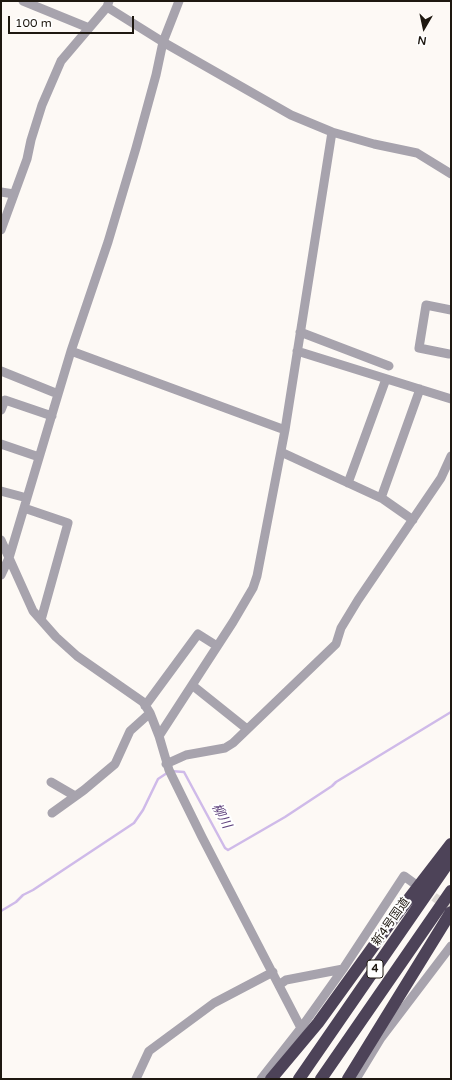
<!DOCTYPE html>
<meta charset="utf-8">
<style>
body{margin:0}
#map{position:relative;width:452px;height:1080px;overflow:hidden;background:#fdf9f5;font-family:"Varela Round",sans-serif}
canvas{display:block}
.frame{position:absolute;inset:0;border:2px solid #1e1810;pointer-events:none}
.north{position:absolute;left:404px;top:8px;width:40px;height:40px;-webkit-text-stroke:3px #fff;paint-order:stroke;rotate:189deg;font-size:11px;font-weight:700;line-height:16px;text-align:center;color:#1e1810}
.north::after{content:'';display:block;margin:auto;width:14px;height:18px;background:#1e1810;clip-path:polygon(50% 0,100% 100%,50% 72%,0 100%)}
.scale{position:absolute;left:8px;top:16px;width:126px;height:18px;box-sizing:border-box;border:2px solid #1e1810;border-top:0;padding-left:5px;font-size:12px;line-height:14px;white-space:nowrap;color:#1e1810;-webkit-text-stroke:3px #fff;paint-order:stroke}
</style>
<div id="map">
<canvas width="452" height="1080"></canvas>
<div class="frame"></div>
<div class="north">N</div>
<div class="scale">100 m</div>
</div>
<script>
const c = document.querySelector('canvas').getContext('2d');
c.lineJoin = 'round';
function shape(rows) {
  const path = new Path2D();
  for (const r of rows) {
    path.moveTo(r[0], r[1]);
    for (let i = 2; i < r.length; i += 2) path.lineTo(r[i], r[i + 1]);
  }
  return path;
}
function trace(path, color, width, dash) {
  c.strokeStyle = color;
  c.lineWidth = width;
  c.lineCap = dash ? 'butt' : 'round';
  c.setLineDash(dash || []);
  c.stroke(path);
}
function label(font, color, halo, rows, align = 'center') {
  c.font = font + ' "Varela Round","Noto Sans JP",sans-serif';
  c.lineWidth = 4;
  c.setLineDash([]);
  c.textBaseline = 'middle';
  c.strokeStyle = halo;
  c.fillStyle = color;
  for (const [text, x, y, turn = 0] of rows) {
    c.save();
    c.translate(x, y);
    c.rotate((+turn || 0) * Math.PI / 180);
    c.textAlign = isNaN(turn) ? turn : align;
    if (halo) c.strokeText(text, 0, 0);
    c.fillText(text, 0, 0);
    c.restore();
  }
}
const stream = shape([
 [1,911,16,902,23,895,33,890,134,823,143,810,158,779,170,771,184,772,225,848,228,850,285,817,332,786,336,782,451,712]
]);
const streetTunnel = shape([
 [423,889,451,909]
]);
const street = shape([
 [23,1,89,28],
 [107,7,163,42,291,115,332,132,374,144,417,153,451,174],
 [1,192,14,194],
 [1,230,27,159,31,140,42,105,61,61,107,7,109,1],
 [451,310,426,305,419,348,449,354,451,354],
 [300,332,389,366],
 [71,351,285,430],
 [297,351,451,399],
 [1,371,58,394],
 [1,410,5,400,52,416],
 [1,444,39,457],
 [281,452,383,499,413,520],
 [348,483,386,379],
 [1,491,27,498],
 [381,498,420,389],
 [24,508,68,523,41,620],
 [1,540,33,611,56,637,77,656,143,702,150,713,159,736,169,770,202,837,301,1028],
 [1,575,9,558,71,351,108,242,136,148,156,75,163,42,179,1],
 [192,685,247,729],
 [145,706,198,634,217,646],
 [159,736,233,622,253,588,257,576,285,430,332,132],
 [166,764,186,755,225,748,233,743,336,644,341,628,358,600,441,478,451,456],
 [51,782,75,796],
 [52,813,84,790,115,764,130,731,150,713],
 [279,985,286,980,343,969],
 [136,1079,149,1051,214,1003,273,972],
 [261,1079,301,1028,343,969,404,876,415,884],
 [356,1079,381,1038,451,946]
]);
const highway = shape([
 [271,1079,318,1023,391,922,451,844],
 [299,1079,451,859],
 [321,1079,451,891],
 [348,1079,451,912]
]);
const shields = [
 [375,969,16]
];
const shieldNames = [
 ["4",375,969]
];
const streetNames = [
 ["新4号国道",391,922,-55]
];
const waterNames = [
 ["柳川",221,816,61]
];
trace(stream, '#cfbae9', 2.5);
trace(streetTunnel, '#dcd7d3', 9, [9, 4.5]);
trace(street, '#a7a3ad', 9);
trace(highway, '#4d4358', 12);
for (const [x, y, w] of shields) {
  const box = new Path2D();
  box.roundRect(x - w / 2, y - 9, w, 18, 3);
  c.fillStyle = '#fff';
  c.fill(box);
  trace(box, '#1e1810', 1);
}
label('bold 11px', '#1e1810', null, shieldNames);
label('12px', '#1e1810', '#fff', streetNames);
label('italic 13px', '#5f427d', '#fff', waterNames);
</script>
